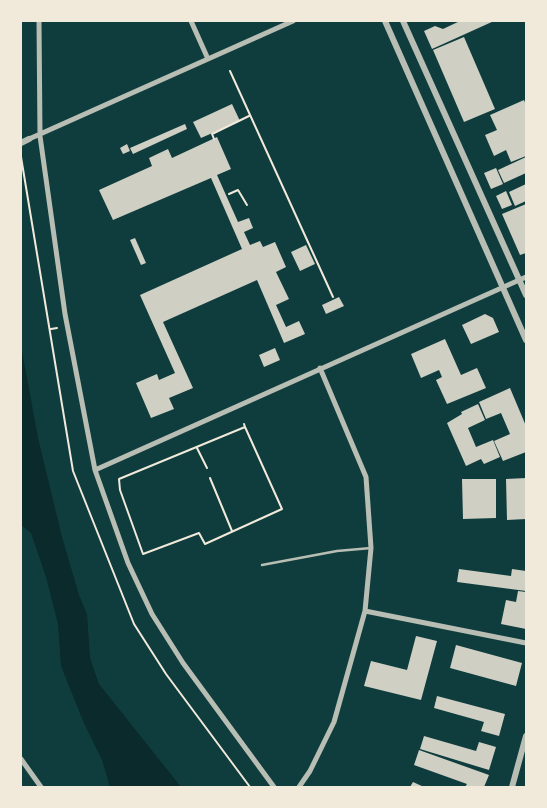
<!DOCTYPE html>
<style>
body{margin:0}
#map{position:relative;width:547px;height:808px;overflow:hidden;background:#0f3d3e;font-family:"Noto Serif",serif}
canvas{display:block}
.frame{position:absolute;inset:0;border:22px solid #f1e9da;pointer-events:none}
</style>
<div id="map">
<canvas width="547" height="808"></canvas>
<div class="frame"></div>
</div>
<script>
const c = document.querySelector('canvas').getContext('2d');
c.lineJoin = 'round';
function paint(path, color) {
  c.fillStyle = color;
  c.fill(path, 'evenodd');
}
function shape(rows) {
  const path = new Path2D();
  for (const r of rows) {
    path.moveTo(r[0], r[1]);
    for (let i = 2; i < r.length; i += 2) path.lineTo(r[i], r[i + 1]);
  }
  return path;
}
function trace(path, color, width, dash) {
  c.strokeStyle = color;
  c.lineWidth = width;
  c.lineCap = dash ? 'butt' : 'round';
  c.setLineDash(dash || []);
  c.stroke(path);
}
const water = shape([
 [21,345,38,438,62,537,79,595,87,614,90,658,99,684,181,787,110,787,102,760,83,721,61,666,58,624,46,577,31,533,21,525]
]);
const building = shape([
 [460,21,494,21,432,49,424,31,435,26,443,29],
 [464,37,495,109,464,122,433,50],
 [524,100,526,105,526,156,511,162,506,150,494,156,485,135,497,130,490,115],
 [232,104,240,121,201,138,193,122],
 [185,124,187,129,133,154,130,148],
 [217,137,231,169,217,175,238,222,249,218,253,228,244,232,250,245,260,241,263,247,275,242,286,267,276,272,289,299,276,305,286,327,299,321,305,334,284,343,257,280,163,322,193,388,169,398,174,409,151,418,136,383,157,374,159,380,175,373,140,295,242,249,211,178,113,220,99,190,152,166,149,158,168,149,172,158],
 [127,144,130,151,123,154,120,148],
 [526,157,526,173,504,183,498,170],
 [496,168,503,184,491,189,484,173],
 [526,184,526,201,515,206,509,192],
 [506,191,512,205,502,209,496,196],
 [526,204,526,253,520,255,502,214],
 [135,238,146,263,141,265,130,240],
 [306,245,315,264,300,271,291,252],
 [339,297,344,306,326,314,322,305],
 [485,314,493,318,499,332,471,344,462,325],
 [445,339,461,375,477,368,486,388,447,404,436,380,442,377,439,370,421,378,411,354],
 [275,348,280,360,264,367,259,355],
 [510,388,526,426,526,452,503,461,494,441,510,434,501,413,486,419,479,402],
 [478,404,485,420,468,428,476,447,493,440,500,457,484,464,481,459,466,466,447,423,462,414,461,412],
 [526,478,526,519,507,520,506,479],
 [462,479,496,479,496,518,463,519],
 [459,569,511,576,512,569,526,571,526,591,457,582],
 [518,591,526,592,526,629,501,624,506,600,516,602],
 [416,636,437,641,421,700,364,686,371,661,407,670],
 [456,645,522,663,516,686,450,668],
 [437,696,505,714,499,736,481,731,484,722,434,708],
 [424,736,476,751,479,742,496,747,489,770,420,749],
 [419,750,489,775,484,787,465,787,467,784,414,765],
 [413,782,424,787,410,787]
]);
const path = shape([
 [230,71,333,297],
 [214,139,212,134,249,116],
 [21,157,73,471,134,624,166,674,250,787],
 [229,194,238,190,247,205],
 [51,329,57,328],
 [244,424,245,427,282,509,205,544,199,533,143,554,120,490,119,479,245,427],
 [197,448,207,468],
 [210,478,232,531]
]);
const service = shape([
 [262,565,337,551,371,548]
]);
const minor = shape([
 [39,21,40,136,65,314,95,470,128,563,152,614,183,663,274,787],
 [191,21,208,59],
 [29,139,293,21],
 [95,470,526,277],
 [365,611,526,643],
 [21,759,41,787],
 [299,787,310,771,334,722,365,611,371,548,366,477,320,368]
]);
const tertiary = shape([
 [385,21,526,340],
 [403,21,526,295],
 [21,143,29,139],
 [512,787,526,736]
]);
paint(water, '#0a2a2b');
paint(building, '#cfcfc3');
trace(path, '#f1e9da', 2);
trace(service, '#b8beb3', 2.5);
trace(minor, '#b8beb3', 5);
trace(tertiary, '#b8beb3', 6);
</script>
